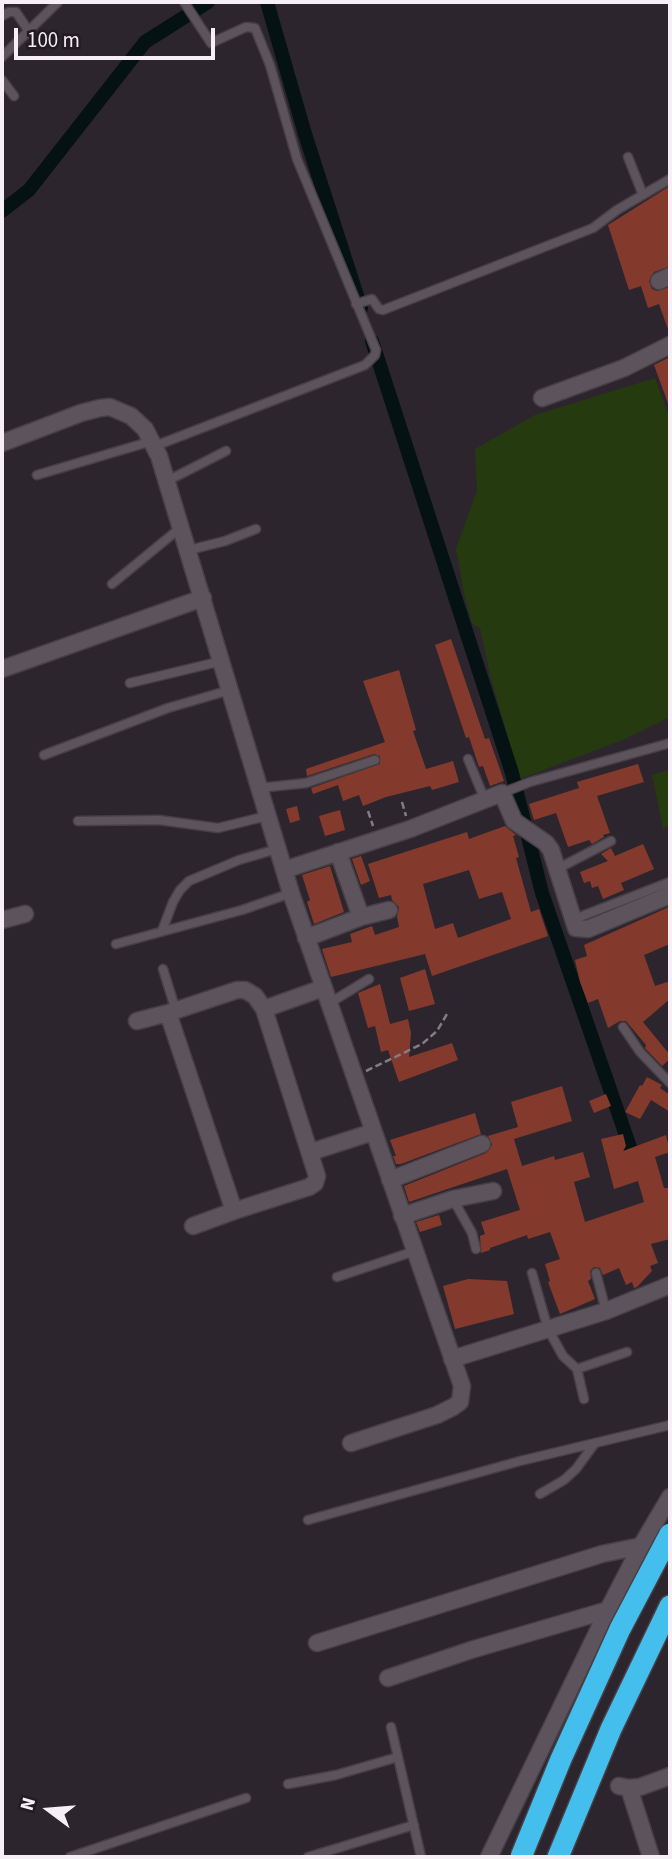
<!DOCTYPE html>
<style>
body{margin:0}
#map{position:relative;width:672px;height:1859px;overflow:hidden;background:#2d252d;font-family:"Source Sans 3",sans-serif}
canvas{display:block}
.frame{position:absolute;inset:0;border:4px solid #f6f0f6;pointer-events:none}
.north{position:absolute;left:14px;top:1775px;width:70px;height:70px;-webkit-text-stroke:5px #231b23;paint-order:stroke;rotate:286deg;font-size:19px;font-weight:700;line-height:28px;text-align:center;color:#f6f0f6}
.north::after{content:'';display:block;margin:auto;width:24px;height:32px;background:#f6f0f6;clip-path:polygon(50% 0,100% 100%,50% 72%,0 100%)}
.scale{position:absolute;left:14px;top:28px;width:201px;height:32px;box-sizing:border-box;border:4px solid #f6f0f6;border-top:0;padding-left:9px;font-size:21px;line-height:24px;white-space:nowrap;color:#f6f0f6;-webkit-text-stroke:5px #231b23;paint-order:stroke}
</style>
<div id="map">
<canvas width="672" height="1859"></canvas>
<div class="frame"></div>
<div class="north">N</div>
<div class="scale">100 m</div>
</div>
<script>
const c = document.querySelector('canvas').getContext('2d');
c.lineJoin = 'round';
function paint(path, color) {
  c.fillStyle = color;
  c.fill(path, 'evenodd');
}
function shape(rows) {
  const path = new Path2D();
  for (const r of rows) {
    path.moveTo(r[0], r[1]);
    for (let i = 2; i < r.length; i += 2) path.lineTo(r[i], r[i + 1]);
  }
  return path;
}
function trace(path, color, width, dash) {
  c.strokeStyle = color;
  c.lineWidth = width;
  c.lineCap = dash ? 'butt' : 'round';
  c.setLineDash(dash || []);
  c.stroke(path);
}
const green = shape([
 [655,378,670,419,670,717,625,739,520,779,490,675,480,628,472,624,464,593,456,549,477,490,475,449,535,415],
 [670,770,670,825,663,829,652,775]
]);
const canal = shape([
 [267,2,305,134,361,308],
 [2,211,29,190,145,42,208,2],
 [372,341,512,773,542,893,630,1147]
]);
const building = shape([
 [670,186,670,266,654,272,649,281,652,289,657,291,670,287,669,332,659,304,648,308,641,286,629,290,608,225],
 [670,357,670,406,669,406,654,365],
 [451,639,485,739,489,738,504,781,490,786,483,766,479,767,469,737,466,738,435,645],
 [399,670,416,730,413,731,426,769,453,761,459,782,432,790,430,786,386,797,363,806,359,795,343,801,338,785,313,794,311,788,380,764,380,756,374,754,307,776,306,769,385,742,363,681],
 [638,764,644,782,597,796,610,833,603,835,604,837,592,844,589,840,568,847,556,813,534,820,529,804,579,788,577,782],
 [297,806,300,820,290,823,286,809],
 [340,810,345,830,325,836,319,816],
 [505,826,516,835,513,836,519,857,516,858,531,912,539,909,548,936,432,976,425,954,331,977,322,949,352,942,350,934,372,926,375,935,399,927,397,917,399,907,392,900,391,895,379,898,368,864,467,832,469,839],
 [469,870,479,899,502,892,511,919,458,938,453,923,435,929,423,884],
 [643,844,654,869,621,883,624,890,603,899,598,886,592,888,590,881,584,883,580,872,608,861,601,854,611,848,615,856],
 [361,856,370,881,361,885,352,859],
 [330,866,344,912,314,924,307,902,310,900,302,875],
 [669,907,670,944,644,955,655,986,670,981,670,999,643,1022,670,1055,670,1059,662,1066,645,1048,646,1045,626,1021,620,1021,608,1028,598,999,588,1003,580,982,575,960,587,956,584,945],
 [425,969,435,1004,409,1011,400,978],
 [380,984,390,1024,408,1019,411,1033,409,1057,452,1043,458,1060,399,1082,388,1050,381,1052,375,1026,368,1028,358,993],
 [647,1077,662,1085,660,1088,670,1095,670,1112,651,1100,640,1119,625,1112,640,1085,642,1086],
 [562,1086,572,1121,514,1139,522,1166,554,1156,555,1160,583,1152,590,1177,574,1182,585,1222,644,1202,638,1181,614,1189,601,1139,623,1134,626,1146,623,1151,666,1135,670,1152,655,1157,664,1188,670,1188,670,1239,651,1244,658,1263,650,1266,652,1271,637,1287,634,1288,632,1282,626,1285,619,1268,603,1275,600,1268,594,1267,590,1271,591,1279,588,1281,595,1299,560,1314,548,1282,550,1281,545,1264,560,1259,550,1232,528,1239,527,1235,490,1248,490,1250,481,1253,480,1236,485,1234,481,1222,520,1210,507,1169,409,1202,404,1186,486,1153,492,1145,488,1136,518,1127,511,1102],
 [606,1094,611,1106,594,1113,589,1101],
 [475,1113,481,1134,401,1164,396,1164,393,1156,396,1156,390,1140],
 [439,1215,442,1225,420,1232,416,1222],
 [468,1279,507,1281,514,1314,455,1329,443,1286]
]);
const path = shape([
 [402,802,406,816],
 [368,811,373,826],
 [366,1071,422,1044,437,1031,447,1014]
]);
const lane = shape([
 [2,16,9,12,16,12,28,30],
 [2,57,58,2],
 [2,80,14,96],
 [628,157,643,195],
 [356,304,372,299,379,309,383,310,593,228,617,210,670,179],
 [155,446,365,365,375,355,376,350,297,159,270,65,255,28,246,27,211,43,184,2],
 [37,475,152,441],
 [167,481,226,451],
 [189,550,225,541,256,529],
 [112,584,180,528],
 [130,683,222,661],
 [44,755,168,708,230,690],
 [468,759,485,800],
 [259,788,306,783,375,760],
 [502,793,530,782,670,743],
 [78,821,159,820,218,828,267,816],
 [557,869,611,841],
 [572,920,670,882],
 [162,931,173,902,180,890,189,881,239,860,277,849],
 [116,944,242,910,291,893],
 [163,969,176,1011],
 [328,1004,369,979],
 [623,1027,640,1052,670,1083],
 [453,1199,472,1233,476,1249],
 [532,1273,548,1329,563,1356,577,1369,584,1399],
 [596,1273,606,1311],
 [337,1277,415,1251],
 [577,1369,627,1352],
 [540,1494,564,1480,576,1469,595,1443],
 [308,1520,520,1461,670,1425],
 [391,1727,421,1857],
 [288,1784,336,1775,398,1757],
 [70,1857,246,1798],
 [308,1857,414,1825]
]);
const street = shape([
 [659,281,670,276],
 [542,398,624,368,670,345],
 [2,443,81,413,100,408,110,407,131,416,145,429,159,456,291,893,462,1386,460,1402,453,1407,437,1415,351,1443],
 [2,669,203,598],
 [338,852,361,917],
 [284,870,410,829,502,793,514,821,546,843,551,850,576,928,588,929,670,895],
 [2,920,25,914],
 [306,938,361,917,389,910],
 [237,990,245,990,255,996,264,1009,317,1176,315,1183,309,1187,234,1211,168,1013,237,990],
 [264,1009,323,988],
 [137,1021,168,1013],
 [311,1152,373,1132],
 [390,1180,482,1144],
 [402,1216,453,1199,493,1191],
 [193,1226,234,1211],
 [452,1359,606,1311,670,1285],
 [317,1643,602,1554,641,1546],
 [388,1678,471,1650,608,1610],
 [619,1786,629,1788,640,1787,670,1776],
 [629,1788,651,1857],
 [489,1857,608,1610,641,1546,670,1497]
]);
const highway = shape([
 [558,1857,611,1729,670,1606]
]);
const highwayBridge = shape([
 [521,1857,561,1759,620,1629,670,1534]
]);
paint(green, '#253b0f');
trace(canal, '#051214', 14);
paint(building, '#833a2d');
trace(lane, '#464046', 11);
trace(street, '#464046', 19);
trace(highway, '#464046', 24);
trace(path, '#847c84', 2.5, [7, 3.5]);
trace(lane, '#5d535d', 8);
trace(street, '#5d535d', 16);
trace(highway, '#44beed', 21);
trace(highwayBridge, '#464046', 24, []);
trace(highwayBridge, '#44beed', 21);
</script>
